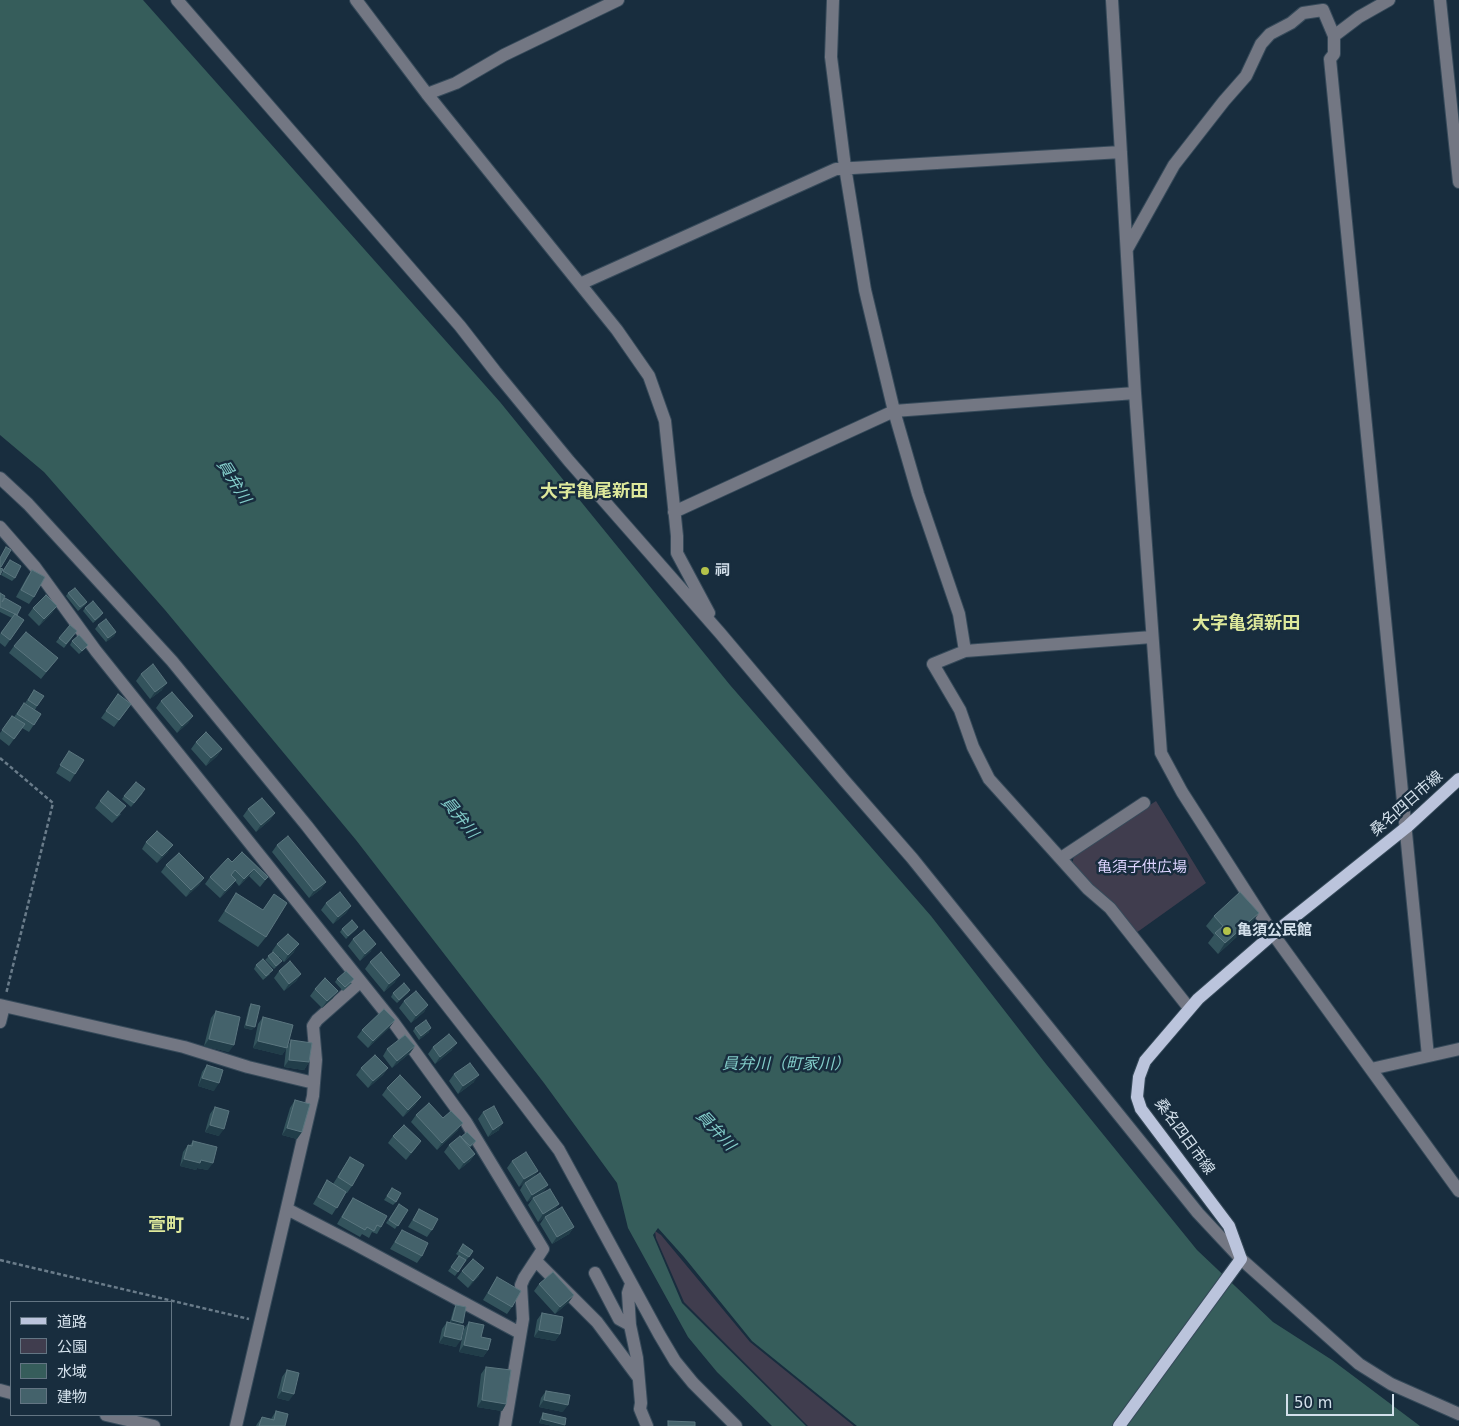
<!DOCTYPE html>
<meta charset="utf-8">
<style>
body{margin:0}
#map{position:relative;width:1459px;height:1426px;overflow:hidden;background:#182d3e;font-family:"DejaVu Sans","Noto Sans JP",sans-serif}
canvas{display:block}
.legend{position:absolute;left:10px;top:1301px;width:162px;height:115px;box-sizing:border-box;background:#182d3e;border:1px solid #637583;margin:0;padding:6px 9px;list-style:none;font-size:15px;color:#d3e0eb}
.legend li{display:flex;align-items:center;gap:10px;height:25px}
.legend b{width:25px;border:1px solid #637583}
.scale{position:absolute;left:1286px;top:1394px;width:108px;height:22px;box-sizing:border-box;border:2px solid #d3e0eb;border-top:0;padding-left:6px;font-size:15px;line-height:18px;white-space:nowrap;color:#d3e0eb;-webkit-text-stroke:4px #182d3e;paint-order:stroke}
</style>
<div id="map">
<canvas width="1459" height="1426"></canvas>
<ul class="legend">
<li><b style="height:6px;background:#bbc4dc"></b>道路</li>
<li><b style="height:14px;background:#403d4e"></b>公園</li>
<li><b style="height:14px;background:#365d5b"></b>水域</li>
<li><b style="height:14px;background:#44626b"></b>建物</li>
</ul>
<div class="scale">50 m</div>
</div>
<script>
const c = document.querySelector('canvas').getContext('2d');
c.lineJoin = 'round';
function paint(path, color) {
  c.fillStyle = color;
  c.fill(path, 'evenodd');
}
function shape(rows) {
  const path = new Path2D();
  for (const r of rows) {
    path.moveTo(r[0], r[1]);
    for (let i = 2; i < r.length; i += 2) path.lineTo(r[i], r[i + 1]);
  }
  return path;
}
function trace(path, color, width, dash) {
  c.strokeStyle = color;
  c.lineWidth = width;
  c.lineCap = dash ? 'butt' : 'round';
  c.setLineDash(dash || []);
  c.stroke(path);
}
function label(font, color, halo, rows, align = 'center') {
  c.font = font + ' "DejaVu Sans","Noto Sans JP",sans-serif';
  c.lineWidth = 5;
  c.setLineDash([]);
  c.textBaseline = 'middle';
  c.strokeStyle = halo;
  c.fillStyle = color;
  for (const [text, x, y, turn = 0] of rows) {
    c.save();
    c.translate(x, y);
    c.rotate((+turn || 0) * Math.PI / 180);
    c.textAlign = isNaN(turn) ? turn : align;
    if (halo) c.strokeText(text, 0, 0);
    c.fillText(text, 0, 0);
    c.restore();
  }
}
const green = shape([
 [1156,801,1206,883,1136,933,1072,865,1074,855],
 [655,1231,661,1235,750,1342,854,1426,808,1426,684,1302,656,1238]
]);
const water = shape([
 [0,0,143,0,500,402,730,685,931,916,1046,1064,1197,1250,1273,1322,1332,1360,1420,1426,857,1426,752,1341,684,1257,658,1228,653,1235,682,1303,806,1426,772,1426,717,1372,688,1337,628,1228,617,1183,544,1083,356,840,165,610,44,472,0,435]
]);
const path = shape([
 [0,758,53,803,6,994],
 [0,1260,249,1319]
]);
const minor = shape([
 [177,0,460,326,495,371,569,461,720,633,844,780,912,858,1198,1213,1241,1259,1359,1364,1391,1384,1459,1414],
 [356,0,427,94,617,330,649,376,665,421,677,536,677,553,709,613],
 [833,0,831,57,845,167,865,290,894,411,918,494,959,614,965,651],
 [1112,0,1135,393,1161,753,1182,792,1273,934,1459,1191],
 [1389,0,1359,17,1334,36,1334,54,1330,59,1428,1056],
 [1440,0,1459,182],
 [427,94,456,83,504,55,618,0],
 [1127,249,1174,165,1224,101,1246,76,1261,44,1270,34,1291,23,1303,13,1323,10,1334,36],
 [580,284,836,169,1121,152],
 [0,478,28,504,172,661,307,826,521,1100,559,1150,659,1334,675,1361,693,1383,736,1426],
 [674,512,894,411,1135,393],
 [0,527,35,567,96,651,394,1023,466,1122,543,1249,524,1278,521,1285,523,1319,505,1426],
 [1152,637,965,651,933,664,960,710,973,747,989,779,1088,889,1110,908,1189,1008],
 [1061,858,1144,803],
 [0,1005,184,1047,248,1067,314,1083,313,1096,236,1426],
 [0,1022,4,1006],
 [1371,1069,1459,1049],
 [314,1083,316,1060,313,1026,317,1020,360,982],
 [287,1209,351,1242,520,1333],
 [536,1261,597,1322,638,1377],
 [595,1273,619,1319,630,1325],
 [631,1284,628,1293,630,1325,637,1358,641,1403,640,1409,647,1426],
 [0,1390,11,1393],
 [106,1415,154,1426]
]);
const major = shape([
 [1119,1426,1241,1259,1229,1226,1141,1109,1137,1097,1139,1077,1145,1061,1198,999,1273,934,1408,826,1459,779]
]);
const wall = shape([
 [8,563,15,578,12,581,1,575],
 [32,570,34,597,29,604,16,597,27,577],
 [0,593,2,602,17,615,24,620,5,647,0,643,0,634,12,618,0,612],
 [68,593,87,602,85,605,78,611,66,596],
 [57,606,52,613,39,626,28,615,33,608],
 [85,608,103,613,100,617,93,623,83,611],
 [98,625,116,632,114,636,106,642,95,629],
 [75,634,64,648,56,642,59,638],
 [72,641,86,648,79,654,70,645],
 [14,646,58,658,41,679,9,653],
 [141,674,162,690,150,699,136,681],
 [34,690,37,706,35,710,25,703],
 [118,694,131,704,114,727,101,718],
 [161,701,193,716,188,723,177,733,156,708],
 [24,703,41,714,29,732,22,728,9,746,0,739,0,733,12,716,14,717],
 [196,742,222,749,217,756,206,766,191,749],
 [69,751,75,774,70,782,56,773],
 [143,793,131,807,122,799,124,796],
 [100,801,121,814,112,823,95,808],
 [248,809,275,813,270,820,256,832,243,816],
 [146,842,168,852,157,863,142,849],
 [277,845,326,882,321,889,309,898,272,852],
 [242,852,268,877,260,887,249,876,239,886,235,881,231,887,220,898,205,884,210,877,232,862],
 [166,865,204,878,199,885,186,897,161,872],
 [236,893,263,910,274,894,266,937,258,947,218,921],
 [326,903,351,906,346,913,333,924,321,910],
 [1214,916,1252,923,1218,954,1208,943,1214,935,1206,926],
 [358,927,356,930,346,939,340,932,342,929],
 [353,939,371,951,360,961,348,946],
 [277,944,294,952,284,962,279,957,279,964,274,969,265,960,273,952,272,951],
 [370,962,395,982,384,992,365,969],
 [256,965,270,974,263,980,254,969],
 [279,971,301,974,296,981,284,991,274,978],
 [337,979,352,983,343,991,335,982],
 [315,989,333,998,322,1008,310,996],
 [410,990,408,993,397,1003,391,997,393,993],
 [404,1001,428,1005,424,1012,411,1023,399,1008],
 [251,1004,252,1030,244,1028,249,1007],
 [216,1011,229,1052,204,1046,211,1018],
 [263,1017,288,1046,291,1040,309,1062,304,1070,284,1067,286,1049,282,1055,253,1048,258,1024],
 [390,1027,368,1048,357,1037,362,1030],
 [415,1028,429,1032,419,1040,413,1031],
 [415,1046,410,1053,392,1068,383,1056,387,1049],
 [433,1047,452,1050,435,1064,428,1054],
 [207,1065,214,1091,198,1086,202,1072],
 [361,1068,388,1068,383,1075,368,1088,356,1075],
 [454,1074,474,1082,458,1094,449,1081],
 [387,1088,416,1104,403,1117,382,1095],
 [295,1100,297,1139,282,1135,290,1108],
 [215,1107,219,1136,205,1132,210,1114],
 [483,1112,499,1130,488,1137,478,1119],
 [416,1115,443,1118,458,1130,437,1150,411,1122],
 [393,1136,416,1148,406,1160,388,1143],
 [461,1137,476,1141,470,1148,475,1154,470,1161,459,1170,444,1152,449,1145],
 [193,1141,208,1170,197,1168,196,1170,180,1166,183,1152,188,1145,190,1145],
 [350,1157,352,1186,347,1193,346,1193,332,1215,313,1204,327,1180,333,1184],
 [512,1161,538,1171,533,1177,548,1185,543,1192,527,1202,520,1190,524,1183,519,1187,507,1168],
 [392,1188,396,1202,393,1205,384,1200],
 [353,1198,381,1227,377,1234,372,1232,369,1238,362,1234,360,1237,337,1224,348,1205],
 [533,1198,555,1211,574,1227,569,1234,552,1244,540,1224,544,1218,538,1222,528,1205],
 [399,1204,408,1210,395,1229,386,1223],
 [419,1209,432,1230,427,1237,408,1227],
 [402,1230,422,1256,417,1263,390,1249],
 [463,1244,473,1251,455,1276,448,1271,459,1256,456,1254],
 [462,1271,479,1276,468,1288,457,1278],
 [497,1277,512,1307,507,1314,483,1300],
 [539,1284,569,1302,555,1314,534,1291],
 [456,1305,461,1325,456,1347,439,1343,442,1329,447,1322,450,1322,454,1308],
 [542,1313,560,1334,555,1341,534,1337,537,1320],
 [469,1322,481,1337,488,1350,483,1357,459,1352,464,1329],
 [486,1367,506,1404,502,1411,477,1407,481,1374],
 [287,1370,289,1401,277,1398,282,1377],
 [546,1391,563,1412,539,1407,541,1398],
 [276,1411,285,1426,256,1426,257,1424,262,1417,271,1419],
 [543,1413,565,1425,564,1426,553,1426,539,1423,541,1417]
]);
const shadedWall = shape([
 [57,606,52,613,39,626,44,619],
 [116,632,114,636,106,642,108,638],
 [167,683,162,690,150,699,155,692],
 [193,716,188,723,177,733,182,726],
 [222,749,217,756,206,766,211,758],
 [275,813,270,820,256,832,261,825],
 [173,845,168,852,157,863,162,856],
 [254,869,249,876,239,886,244,879],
 [204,878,199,885,186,897,191,890],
 [236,880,231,887,220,898,225,891],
 [326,882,321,889,309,898,314,891],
 [351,906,346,913,333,924,338,917],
 [1259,913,1252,923,1218,954,1225,943],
 [358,927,356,930,346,939,348,936],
 [299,944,294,952,284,962,288,955],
 [376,944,371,951,360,961,365,954],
 [301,974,296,981,284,991,289,984],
 [400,975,395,982,384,992,389,984],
 [338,991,333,998,322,1008,327,1001],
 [428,1005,424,1012,411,1023,416,1016],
 [395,1020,390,1027,368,1048,373,1041],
 [246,1025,255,1027,252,1030,244,1028],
 [431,1028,429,1032,419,1040,421,1036],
 [209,1039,234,1045,229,1052,204,1046],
 [258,1041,287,1048,282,1055,253,1048],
 [457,1043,452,1050,435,1064,440,1057],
 [415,1046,410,1053,392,1068,397,1061],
 [289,1060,309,1062,304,1070,284,1067],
 [388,1068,383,1075,368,1088,373,1081],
 [479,1075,474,1082,458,1094,463,1086],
 [202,1078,219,1083,214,1091,198,1086],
 [421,1097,416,1104,403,1117,408,1110],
 [463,1123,458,1130,437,1150,442,1143],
 [503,1123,499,1130,488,1137,493,1130],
 [210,1125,224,1129,219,1136,205,1132],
 [287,1128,302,1132,297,1139,282,1135],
 [421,1141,416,1148,406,1160,411,1153],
 [475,1154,470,1161,459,1170,464,1163],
 [184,1159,201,1160,213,1163,208,1170,197,1168,196,1170,180,1166],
 [538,1171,533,1178,519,1187,524,1179],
 [548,1185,543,1192,527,1202,532,1195],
 [559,1204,554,1212,538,1222,543,1214],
 [574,1227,569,1234,552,1244,557,1237],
 [484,1268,479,1276,468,1288,473,1281],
 [574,1295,569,1302,555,1314,560,1307],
 [452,1320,463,1323,460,1326,450,1324],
 [539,1330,560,1334,555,1341,534,1337],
 [444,1336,461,1340,456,1347,439,1343],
 [464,1345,488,1350,483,1357,459,1352],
 [282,1391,294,1394,289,1401,277,1398],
 [482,1400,506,1404,502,1411,477,1407],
 [544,1400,568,1405,563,1412,539,1407],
 [542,1419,565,1425,564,1426,553,1426,539,1423]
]);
const building = shape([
 [6,547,11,550,1,567,0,567,0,558,6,547],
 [10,560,21,566,15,578,3,571,10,560],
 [0,568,3,569,0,575,0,568],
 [32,570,45,577,34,597,21,590,32,570],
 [75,588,87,602,80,607,68,593,75,588],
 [0,593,5,596,2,602,5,598,21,607,17,615,0,607,0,593],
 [46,595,57,606,44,619,33,608,46,595],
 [93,601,103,613,95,620,85,608,93,601],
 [15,614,24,620,10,640,1,633,15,614],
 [106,619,116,632,108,638,98,625,106,619],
 [70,625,77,631,66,644,59,638,70,625],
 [26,632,58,658,46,672,14,646,26,632],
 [79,635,88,645,82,651,72,641,79,635],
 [153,664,167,683,155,692,141,674,153,664],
 [34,690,44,696,37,706,28,700,34,690],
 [172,692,193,716,182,726,161,701,172,692],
 [118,694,131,704,119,720,106,711,118,694],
 [24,703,41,714,34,725,17,714,24,703],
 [12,716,25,724,14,739,2,730,12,716],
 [206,732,222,749,211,758,196,742,206,732],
 [69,751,84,760,75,774,60,765,69,751],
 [136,782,145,789,134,803,124,796,136,782],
 [108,791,126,806,117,816,100,801,108,791],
 [262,798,275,813,261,825,248,809,262,798],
 [157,831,173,845,162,856,146,842,157,831],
 [288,836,326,882,314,891,277,845,288,836],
 [242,852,268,877,265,880,254,869,244,879,235,870,231,875,236,880,225,891,210,877,228,858,232,862,242,852],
 [179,853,204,878,191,890,166,865,179,853],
 [340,892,351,906,338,917,326,903,340,892],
 [1240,892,1259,913,1225,943,1215,933,1223,926,1214,916,1240,892],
 [236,893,263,910,274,894,287,903,266,937,225,911,236,893],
 [352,920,358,927,348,936,342,929,352,920],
 [364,930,376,944,365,954,353,939,364,930],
 [288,934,299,944,288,955,277,944,288,934],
 [273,952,282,961,276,966,268,956,273,952],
 [381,952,400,975,389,984,370,962,381,952],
 [263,959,273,970,266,976,256,965,263,959],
 [290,961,301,974,289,984,279,971,290,961],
 [346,971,354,979,345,987,337,979,346,971],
 [325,978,338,991,327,1001,315,989,325,978],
 [404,983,410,990,399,1000,393,993,404,983],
 [416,991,428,1005,416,1016,404,1001,416,991],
 [251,1004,260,1006,255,1027,246,1025,251,1004],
 [384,1009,395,1020,373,1041,362,1030,384,1009],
 [216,1011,240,1017,234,1045,209,1039,216,1011],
 [263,1017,293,1025,287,1048,258,1041,263,1017],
 [426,1020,431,1028,421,1036,415,1028,426,1020],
 [449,1034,457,1043,440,1057,433,1047,449,1034],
 [405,1035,415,1046,397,1061,387,1049,405,1035],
 [291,1040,312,1043,309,1062,289,1060,291,1040],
 [375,1055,388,1068,373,1081,361,1068,375,1055],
 [470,1063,479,1075,463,1086,454,1074,470,1063],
 [207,1065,223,1070,219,1083,202,1078,207,1065],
 [400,1075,421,1097,408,1110,387,1088,400,1075],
 [295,1100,310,1104,302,1132,287,1128,295,1100],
 [429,1103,443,1118,451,1111,463,1123,442,1143,416,1115,429,1103],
 [494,1106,503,1123,493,1130,483,1112,494,1106],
 [215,1107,229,1111,224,1129,210,1125,215,1107],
 [404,1125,421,1141,411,1153,393,1136,404,1125],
 [467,1132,476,1141,470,1146,461,1137,467,1132],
 [460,1136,475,1154,464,1163,449,1145,460,1136],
 [193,1141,217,1147,213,1163,201,1160,200,1163,184,1159,188,1145,192,1146,193,1141],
 [526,1152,538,1171,524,1179,512,1161,526,1152],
 [350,1157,364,1165,352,1186,338,1177,350,1157],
 [540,1173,548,1185,532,1195,525,1183,540,1173],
 [327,1180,346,1192,337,1208,318,1197,327,1180],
 [392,1188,401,1193,396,1202,387,1196,392,1188],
 [550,1189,559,1204,543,1214,533,1198,550,1189],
 [353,1198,387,1216,381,1227,377,1225,374,1231,367,1227,365,1230,342,1217,353,1198],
 [399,1204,408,1210,398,1226,389,1220,399,1204],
 [562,1207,574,1227,557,1237,545,1217,562,1207],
 [419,1209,438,1219,432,1230,413,1220,419,1209],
 [402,1230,428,1243,422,1256,395,1242,402,1230],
 [463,1244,473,1251,469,1257,459,1251,463,1244],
 [459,1256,466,1260,458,1272,451,1267,459,1256],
 [473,1259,484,1268,473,1281,462,1271,473,1259],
 [553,1272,574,1295,560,1307,539,1284,553,1272],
 [497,1277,521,1291,512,1307,488,1293,497,1277],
 [456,1305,466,1307,463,1323,452,1320,456,1305],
 [542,1313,563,1317,560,1334,539,1330,542,1313],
 [447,1322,464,1326,461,1340,444,1336,447,1322],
 [469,1322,484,1325,481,1337,491,1339,488,1350,464,1345,469,1322],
 [486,1367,511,1370,506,1404,482,1400,486,1367],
 [287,1370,299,1373,294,1394,282,1391,287,1370],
 [546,1391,570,1395,568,1405,544,1400,546,1391],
 [276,1411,288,1414,285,1426,259,1426,262,1417,274,1420,276,1411],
 [543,1413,566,1418,565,1425,542,1419,543,1413],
 [668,1421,695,1422,695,1426,668,1426,668,1421]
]);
const markers = [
 [705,571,5,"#b4c24a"],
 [1227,931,5,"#b4c24a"]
];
const poiNames = [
 ["祠",715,571],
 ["亀須公民館",1237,931]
];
const streetNames = [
 ["桑名四日市線",1407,804,-41],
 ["桑名四日市線",1184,1137,54]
];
const parkNames = [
 ["亀須子供広場",1142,868]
];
const waterNames = [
 ["員弁川",233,482,58],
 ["員弁川",459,818,51],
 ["員弁川（町家川）",786,1065],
 ["員弁川",715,1131,47]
];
const quarterNames = [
 ["大字亀尾新田",594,492],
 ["大字亀須新田",1246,624],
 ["萱町",166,1226]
];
paint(green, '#403d4e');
paint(water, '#365d5b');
trace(minor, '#364a5a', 14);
trace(major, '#364a5a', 14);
trace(path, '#6a7c8a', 2.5, [4, 2.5]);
trace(minor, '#737783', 12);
trace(major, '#bbc4dc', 12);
paint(wall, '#33535c');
paint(shadedWall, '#213d49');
paint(building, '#44626b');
trace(building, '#5b767f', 1);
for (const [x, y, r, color] of markers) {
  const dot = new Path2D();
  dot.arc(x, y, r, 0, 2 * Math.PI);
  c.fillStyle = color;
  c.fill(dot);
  trace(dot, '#182d3e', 2);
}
label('bold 15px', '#d3e0eb', '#182d3e', poiNames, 'left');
label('15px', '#d3e0eb', '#182d3e', streetNames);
label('15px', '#ddd4ff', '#182d3e', parkNames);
label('italic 16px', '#83cdca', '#182d3e', waterNames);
label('bold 18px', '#dde89b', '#182d3e', quarterNames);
</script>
